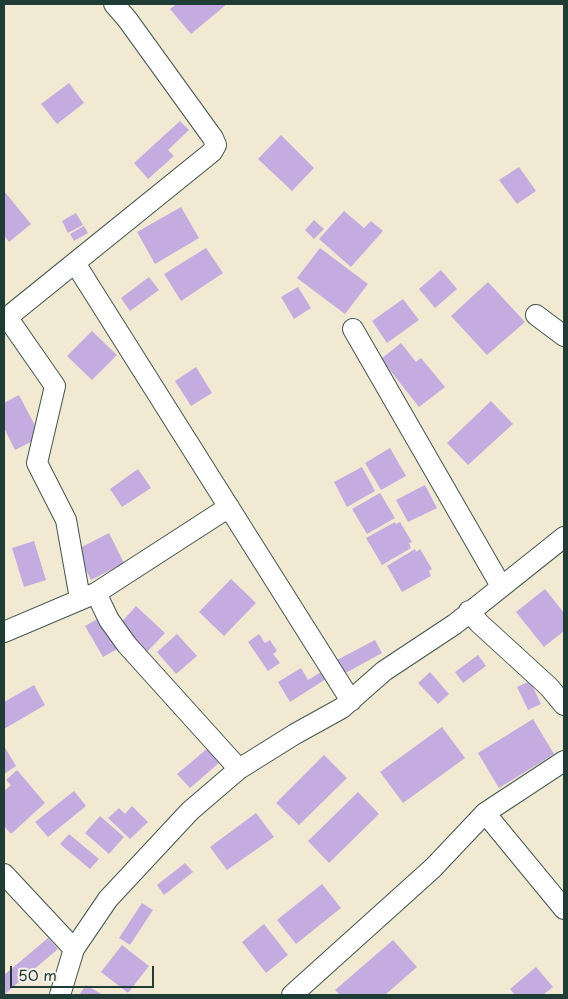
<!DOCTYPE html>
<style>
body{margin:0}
#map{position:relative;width:568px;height:999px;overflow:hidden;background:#f2e9d3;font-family:"Playpen Sans",sans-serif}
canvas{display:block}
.frame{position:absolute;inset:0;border:5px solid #1f3d34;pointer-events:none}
.scale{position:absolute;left:10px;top:966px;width:144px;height:22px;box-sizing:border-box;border:2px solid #1f3d34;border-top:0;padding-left:6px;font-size:15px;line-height:18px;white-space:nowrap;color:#1f3d34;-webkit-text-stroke:4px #f7f3e8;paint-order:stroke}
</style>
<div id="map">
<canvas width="568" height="999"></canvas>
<div class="frame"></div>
<div class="scale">50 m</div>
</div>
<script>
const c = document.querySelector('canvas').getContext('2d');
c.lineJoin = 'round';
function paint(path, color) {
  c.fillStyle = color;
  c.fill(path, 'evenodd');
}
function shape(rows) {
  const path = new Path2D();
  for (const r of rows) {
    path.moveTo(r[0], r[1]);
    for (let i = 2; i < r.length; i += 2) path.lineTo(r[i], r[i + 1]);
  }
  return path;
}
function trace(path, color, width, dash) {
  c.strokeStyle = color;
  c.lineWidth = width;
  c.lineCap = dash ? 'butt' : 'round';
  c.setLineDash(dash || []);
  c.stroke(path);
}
const building = shape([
 [177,4,227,4,191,34,170,9],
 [69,83,84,103,57,124,41,104],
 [180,121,189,130,168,150,174,156,148,179,134,163],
 [281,135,314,168,292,191,258,159],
 [519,167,536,191,517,204,499,180],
 [4,191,31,224,9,242,4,235],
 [181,207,199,238,155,264,137,232],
 [344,211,364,228,371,221,383,231,351,267,319,239],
 [76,213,83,225,68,233,62,221],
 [314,220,324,229,314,239,305,230],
 [84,226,88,233,74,241,70,234],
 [206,248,223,273,181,301,164,274],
 [320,248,368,284,345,314,297,278],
 [441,270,457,289,435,308,419,289],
 [149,277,159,290,130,311,121,298],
 [488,282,525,322,487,355,451,316],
 [298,287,311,308,294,319,281,297],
 [403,299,419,320,387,343,372,321],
 [92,331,117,355,92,380,67,356],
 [401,343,416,362,421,358,445,387,419,407,381,359],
 [196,367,212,393,191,406,175,381],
 [19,395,41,437,15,450,4,428,4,403],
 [491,401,513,424,468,465,447,443],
 [390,448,406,476,381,490,365,463],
 [362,467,375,491,347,507,334,482],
 [138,469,151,488,122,507,110,489],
 [425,485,437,508,408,522,396,500],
 [380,493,395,518,367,534,352,509],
 [395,522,396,524,400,522,412,542,409,543,411,548,382,565,366,538],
 [109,533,124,563,91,580,76,550],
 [34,541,46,580,24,587,12,548],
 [415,549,416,552,420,549,432,569,429,571,431,576,402,592,387,566],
 [231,579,256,603,224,636,199,612],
 [545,589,564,613,564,631,544,647,516,612],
 [136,606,165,633,146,653,118,626],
 [101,617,119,648,103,657,85,626],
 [177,634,197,656,176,674,157,652],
 [259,634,265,643,270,640,277,651,273,654,280,663,268,671,248,642],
 [375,640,382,653,342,675,335,661],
 [478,655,486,666,463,683,455,672],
 [301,668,308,680,321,672,326,679,290,702,278,682],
 [430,672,449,694,438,704,418,683],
 [530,681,541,704,528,710,517,687],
 [34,685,45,705,4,729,4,702],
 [533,719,554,754,499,788,478,753],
 [442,727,465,758,403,803,380,772],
 [4,746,16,766,4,774],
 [208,748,220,762,190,788,177,774],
 [324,755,347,778,299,825,276,803],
 [17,770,45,803,11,834,4,826,4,791,11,785,6,780],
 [74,791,86,806,48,837,35,822],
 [358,792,379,814,329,863,308,841],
 [132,806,148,822,130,839,108,818,119,808,125,814],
 [256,813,274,837,227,870,210,847],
 [100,816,124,837,109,854,85,833],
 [69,834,99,859,90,869,60,844],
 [185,863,193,872,164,895,157,885],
 [322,884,341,908,296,944,277,920],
 [142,903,153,910,130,945,119,938],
 [264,924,288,955,266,973,242,942],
 [48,938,58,949,6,993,8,995,4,995,4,975],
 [393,940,417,967,385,995,340,995,335,990],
 [122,945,149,966,128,993,101,972],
 [536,967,553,987,543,995,515,995,510,989],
 [86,985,103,995,79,995]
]);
const street = shape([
 [75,263,351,701],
 [536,315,564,336],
 [7,317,55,386,37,463,66,520,79,593,82,599],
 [4,320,212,152,216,145,213,138,127,19,114,4],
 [353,329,501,586],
 [96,593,109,620,127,645,239,769],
 [469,611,479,623,549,687,564,705],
 [4,632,96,593,229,507],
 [485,813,564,909],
 [4,874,74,949],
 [60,995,74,949,108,899,190,811,239,769,295,734,342,708,384,671,455,624,564,537],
 [292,995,433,868,485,813,564,761]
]);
paint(building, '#c5ace0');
trace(street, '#3f574c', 22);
trace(street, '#fff', 20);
</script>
